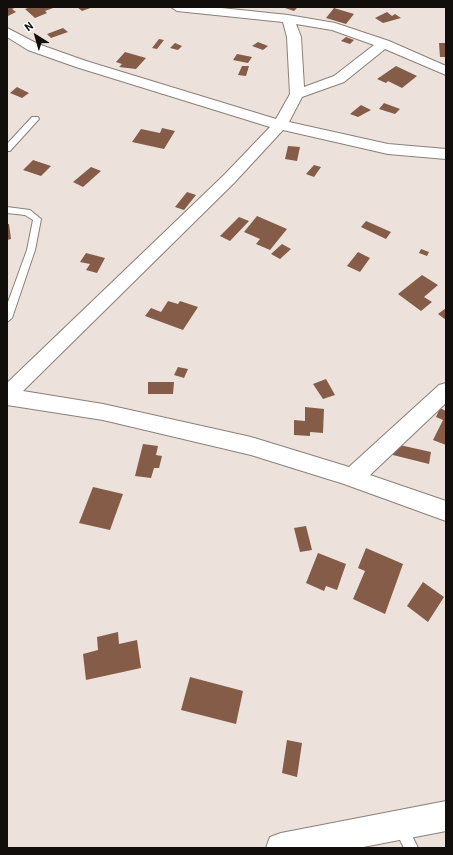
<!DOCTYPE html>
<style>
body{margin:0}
#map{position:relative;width:453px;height:855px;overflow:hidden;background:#ece1db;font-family:Barlow,sans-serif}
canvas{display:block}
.frame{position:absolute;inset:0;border:8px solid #110e0c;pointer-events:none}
.north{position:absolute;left:16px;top:16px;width:40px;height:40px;-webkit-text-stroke:3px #fff;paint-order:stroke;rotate:323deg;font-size:11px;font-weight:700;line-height:16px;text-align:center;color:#110e0c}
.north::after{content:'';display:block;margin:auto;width:14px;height:18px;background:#110e0c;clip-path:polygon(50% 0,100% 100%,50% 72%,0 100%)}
</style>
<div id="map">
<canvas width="453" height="855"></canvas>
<div class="frame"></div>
<div class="north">N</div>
</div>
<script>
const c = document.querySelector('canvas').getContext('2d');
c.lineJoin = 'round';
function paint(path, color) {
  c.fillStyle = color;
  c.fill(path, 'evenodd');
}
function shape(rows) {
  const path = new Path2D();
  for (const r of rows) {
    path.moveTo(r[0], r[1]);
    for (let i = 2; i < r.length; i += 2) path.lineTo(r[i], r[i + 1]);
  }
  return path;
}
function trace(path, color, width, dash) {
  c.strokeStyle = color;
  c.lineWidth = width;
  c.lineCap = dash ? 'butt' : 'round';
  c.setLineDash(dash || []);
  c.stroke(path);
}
const building = shape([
 [7,7,17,7,12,9,16,12,8,16],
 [31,7,51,7,53,8,45,11,47,13,35,18,25,9],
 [77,7,93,7,82,11],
 [282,7,298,7,294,11],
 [334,8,354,14,346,24,326,18],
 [387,12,392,16,395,14,401,18,383,23,375,18],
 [63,28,68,32,51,38,47,34],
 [346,37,354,40,350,44,341,41],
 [159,39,164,40,157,49,152,48],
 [258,42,268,46,263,50,252,46],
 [175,43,182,46,178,50,170,48],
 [439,43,446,43,446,57,440,57],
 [125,52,146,58,136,69,119,67,122,64,116,62],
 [237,54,252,57,248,63,233,60],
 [242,66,249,66,246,76,238,75],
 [396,66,417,76,402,88,388,81,386,83,377,79],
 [17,87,29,93,22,98,10,93],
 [384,103,400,109,395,114,379,109],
 [361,105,371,110,358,117,350,114],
 [162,128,175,131,164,149,132,142,141,129,160,133],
 [288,146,300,147,297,161,285,159],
 [33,160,51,166,41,176,23,170],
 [314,165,321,167,314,177,306,174],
 [91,167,101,171,83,187,73,182],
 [187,192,196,195,184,210,175,207],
 [257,216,287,229,270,250,256,244,260,239,244,232],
 [239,217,249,221,230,241,220,236],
 [366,221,391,232,386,239,361,227],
 [7,224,9,224,11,239,7,240],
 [282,244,291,249,280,259,271,254],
 [421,249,429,252,427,256,419,253],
 [358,252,370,258,360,272,347,266],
 [86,253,105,258,97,273,86,270,90,264,80,262],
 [422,275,438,285,424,297,432,302,421,311,398,294],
 [168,301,178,304,180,301,198,307,183,330,145,316,151,308,161,312],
 [446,308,446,320,438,314],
 [178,367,188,369,184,378,174,375],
 [326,379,335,395,323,399,313,384],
 [148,382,174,382,173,394,148,394],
 [305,407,324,409,323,433,310,432,310,436,294,435,294,420,305,421],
 [440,408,446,411,446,445,433,440,443,420,436,417],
 [143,444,158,446,156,455,162,456,159,468,154,468,151,478,135,476],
 [395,444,431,452,429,464,393,455],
 [93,487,123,494,110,530,79,523],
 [306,526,312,550,300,552,294,528],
 [366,548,403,564,385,614,353,599,365,571,358,568],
 [318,553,346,564,337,590,326,586,324,591,306,583],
 [423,582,444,597,428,622,407,606],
 [118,632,119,644,137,640,141,668,86,680,83,654,98,650,97,637],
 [190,677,243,691,236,724,181,710],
 [287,740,302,743,297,777,282,773]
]);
const lane = shape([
 [32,117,38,117,39,119,10,151,7,151,7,144,32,117],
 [7,207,30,210,41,219,35,250,12,318,7,322,7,305,27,250,33,220,25,215,7,213,7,207],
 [401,821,406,823,418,848,404,848,394,828,396,823,401,821]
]);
const street = shape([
 [171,7,212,7,288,15,335,23,389,41,446,66,446,75,385,49,344,82,302,97,289,122,388,144,446,149,446,159,388,154,283,130,234,183,23,391,103,404,251,437,349,467,439,385,446,383,446,403,370,475,446,501,446,521,344,484,251,455,103,420,7,405,7,383,224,175,270,127,76,67,28,50,7,37,7,28,38,44,86,61,276,119,290,94,287,37,283,22,177,11,171,7],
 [296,24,332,30,374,45,334,76,304,87,301,37,296,24]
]);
const secondary = shape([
 [446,801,446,831,358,848,266,848,270,837,281,833,446,801]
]);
paint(building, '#845c48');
trace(lane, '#8a807b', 2);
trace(street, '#8a807b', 2);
trace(secondary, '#8a807b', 2);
paint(lane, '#fff');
paint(street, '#fff');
paint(secondary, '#fff');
</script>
